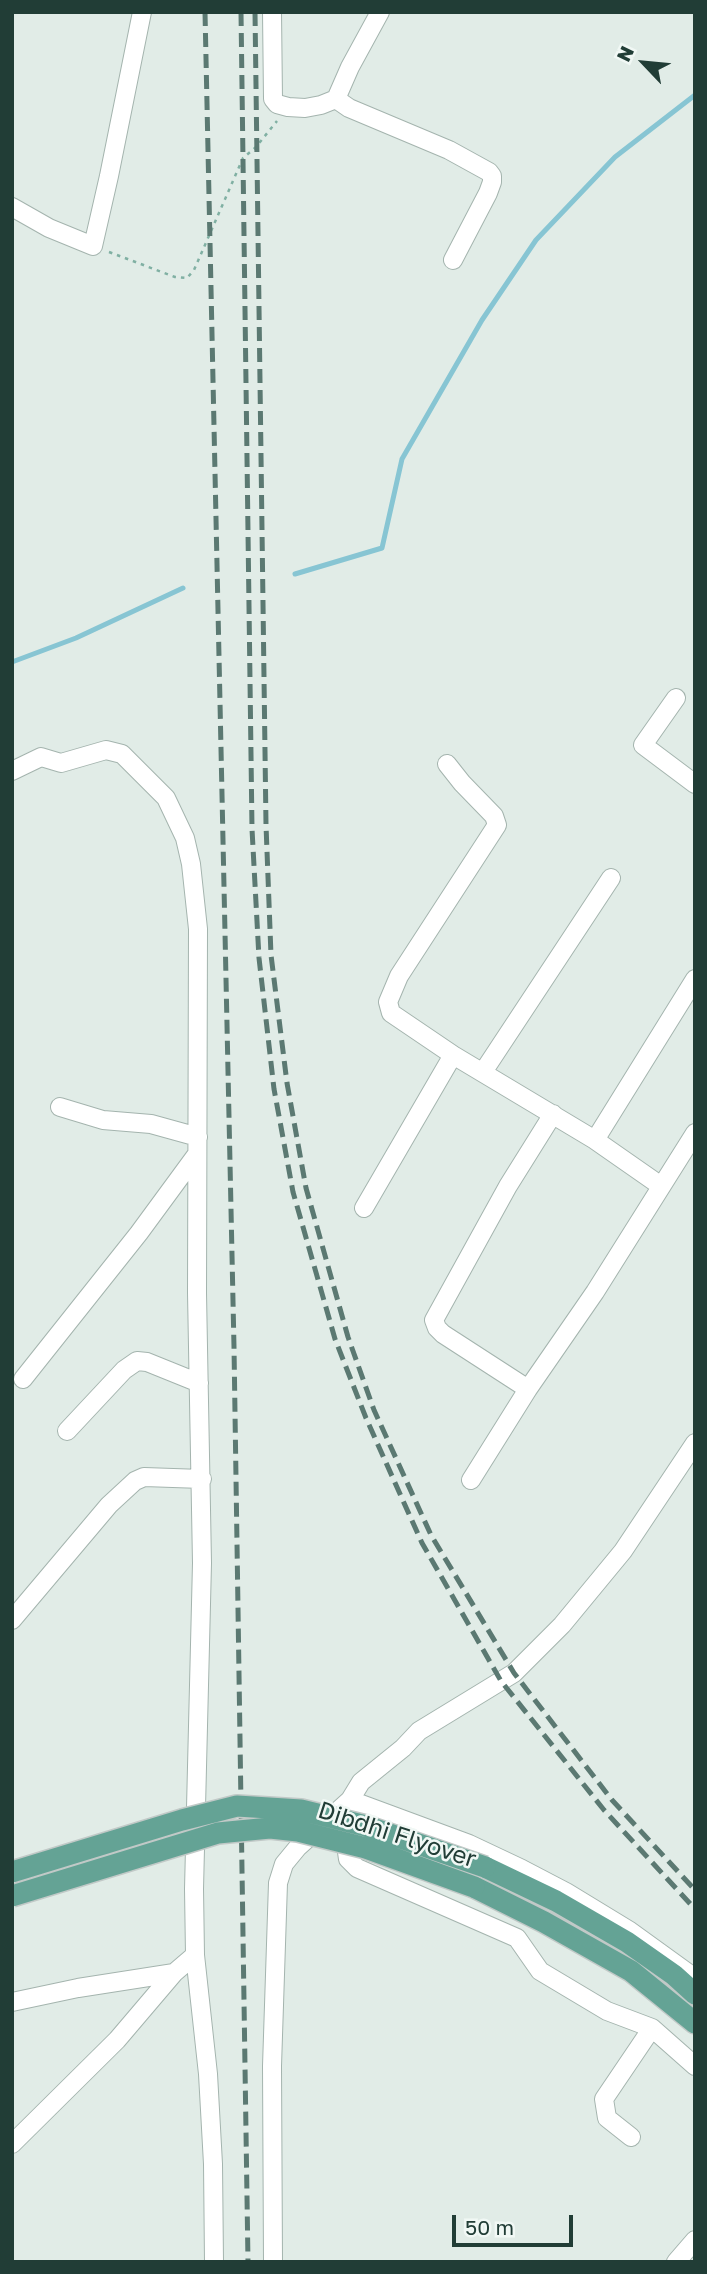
<!DOCTYPE html>
<style>
body{margin:0}
#map{position:relative;width:707px;height:2274px;overflow:hidden;background:#e1ece7;font-family:"Golos Text",sans-serif}
canvas{display:block}
.frame{position:absolute;inset:0;border:14px solid #213d36;pointer-events:none}
.north{position:absolute;left:609px;top:28px;width:70px;height:70px;-webkit-text-stroke:5px #f1f8f5;paint-order:stroke;rotate:296deg;font-size:19px;font-weight:700;line-height:28px;text-align:center;color:#213d36}
.north::after{content:'';display:block;margin:auto;width:24px;height:32px;background:#213d36;clip-path:polygon(50% 0,100% 100%,50% 72%,0 100%)}
.scale{position:absolute;left:452px;top:2215px;width:121px;height:32px;box-sizing:border-box;border:4px solid #213d36;border-top:0;padding-left:9px;font-size:21px;line-height:24px;white-space:nowrap;color:#213d36;-webkit-text-stroke:5px #f1f8f5;paint-order:stroke}
</style>
<div id="map">
<canvas width="707" height="2274"></canvas>
<div class="frame"></div>
<div class="north">N</div>
<div class="scale">50 m</div>
</div>
<script>
const c = document.querySelector('canvas').getContext('2d');
c.lineJoin = 'round';
function shape(rows) {
  const path = new Path2D();
  for (const r of rows) {
    path.moveTo(r[0], r[1]);
    for (let i = 2; i < r.length; i += 2) path.lineTo(r[i], r[i + 1]);
  }
  return path;
}
function trace(path, color, width, dash) {
  c.strokeStyle = color;
  c.lineWidth = width;
  c.lineCap = dash ? 'butt' : 'round';
  c.setLineDash(dash || []);
  c.stroke(path);
}
function label(font, color, halo, rows, align = 'center') {
  c.font = font + ' "Golos Text",sans-serif';
  c.lineWidth = 5;
  c.setLineDash([]);
  c.textBaseline = 'middle';
  c.strokeStyle = halo;
  c.fillStyle = color;
  for (const [text, x, y, turn = 0] of rows) {
    c.save();
    c.translate(x, y);
    c.rotate((+turn || 0) * Math.PI / 180);
    c.textAlign = isNaN(turn) ? turn : align;
    if (halo) c.strokeText(text, 0, 0);
    c.fillText(text, 0, 0);
    c.restore();
  }
}
const stream = shape([
 [295,574,382,548,402,459,482,320,536,240,615,157,695,95],
 [12,662,76,638,183,588]
]);
const path = shape([
 [109,252,175,277,187,278,194,270,243,158,256,147,277,121]
]);
const minor = shape([
 [272,12,273,99,277,104,288,107,305,108,321,105,336,99],
 [380,12,350,67,336,99,349,108,449,150,489,172,492,176,492,182,488,193,453,260],
 [12,207,49,228,93,246,109,176,142,12],
 [676,698,643,745,695,784],
 [447,764,462,783,494,816,497,825,399,976,388,1002,391,1013,453,1055,595,1140,661,1186],
 [12,771,41,757,61,763,106,750,122,754,166,798,185,838,191,864,198,929,197,1293,202,1563,194,1889,195,1955,208,2074,213,2164,214,2262],
 [483,1072,611,878],
 [60,1107,103,1120,151,1124,198,1137],
 [595,1140,695,979],
 [364,1208,453,1055],
 [23,1379,139,1233,197,1154],
 [528,1389,443,1334,437,1328,434,1320,508,1186,553,1114],
 [67,1431,124,1370,137,1361,147,1362,199,1383],
 [471,1480,528,1389,595,1292,695,1133],
 [12,1620,109,1505,135,1481,144,1477,202,1479],
 [350,1800,469,1844,522,1869,566,1892,630,1931,695,1978],
 [348,1807,344,1831,348,1859,357,1868,517,1938,540,1971,607,2011,652,2028,695,2066],
 [12,2002,78,1988,174,1973],
 [631,2137,607,2118,604,2099,652,2028],
 [12,2144,117,2040,174,1973,195,1955],
 [273,2262,272,2066,278,1883,284,1864,298,1847,350,1800,361,1782,403,1748,419,1731,514,1673,562,1625,623,1551,695,1443],
 [676,2262,695,2240]
]);
const major = shape([
 [485,1867,556,1901,627,1942,674,1975,695,1994],
 [474,1887,544,1922,631,1971,695,2023]
]);
const rail = shape([
 [205,12,234,1347,248,2262],
 [241,12,252,829,259,958,274,1089,293,1192,335,1339,366,1418,422,1543,501,1681,604,1810,695,1909],
 [255,12,266,825,271,955,287,1083,306,1188,348,1337,374,1410,431,1535,514,1673,612,1800,695,1890]
]);
const majorBridge = shape([
 [12,1872,182,1820,237,1806,301,1810,366,1826,485,1867],
 [12,1896,218,1833,270,1828,298,1831,366,1848,474,1887]
]);
const streetNames = [
 ["Dibdhi Flyover",397,1835,18]
];
trace(stream, '#87c5d3', 5);
trace(minor, '#a4b4ae', 20);
trace(major, '#c1c9c7', 24);
trace(path, '#80b0a3', 2.5, [3.5, 5]);
trace(minor, '#fff', 18);
trace(major, '#64a395', 21);
trace(rail, '#5b7972', 5, [14, 7]);
trace(majorBridge, '#c1c9c7', 24, []);
trace(majorBridge, '#64a395', 21);
label('24px', '#213d36', '#f1f8f5', streetNames);
</script>
